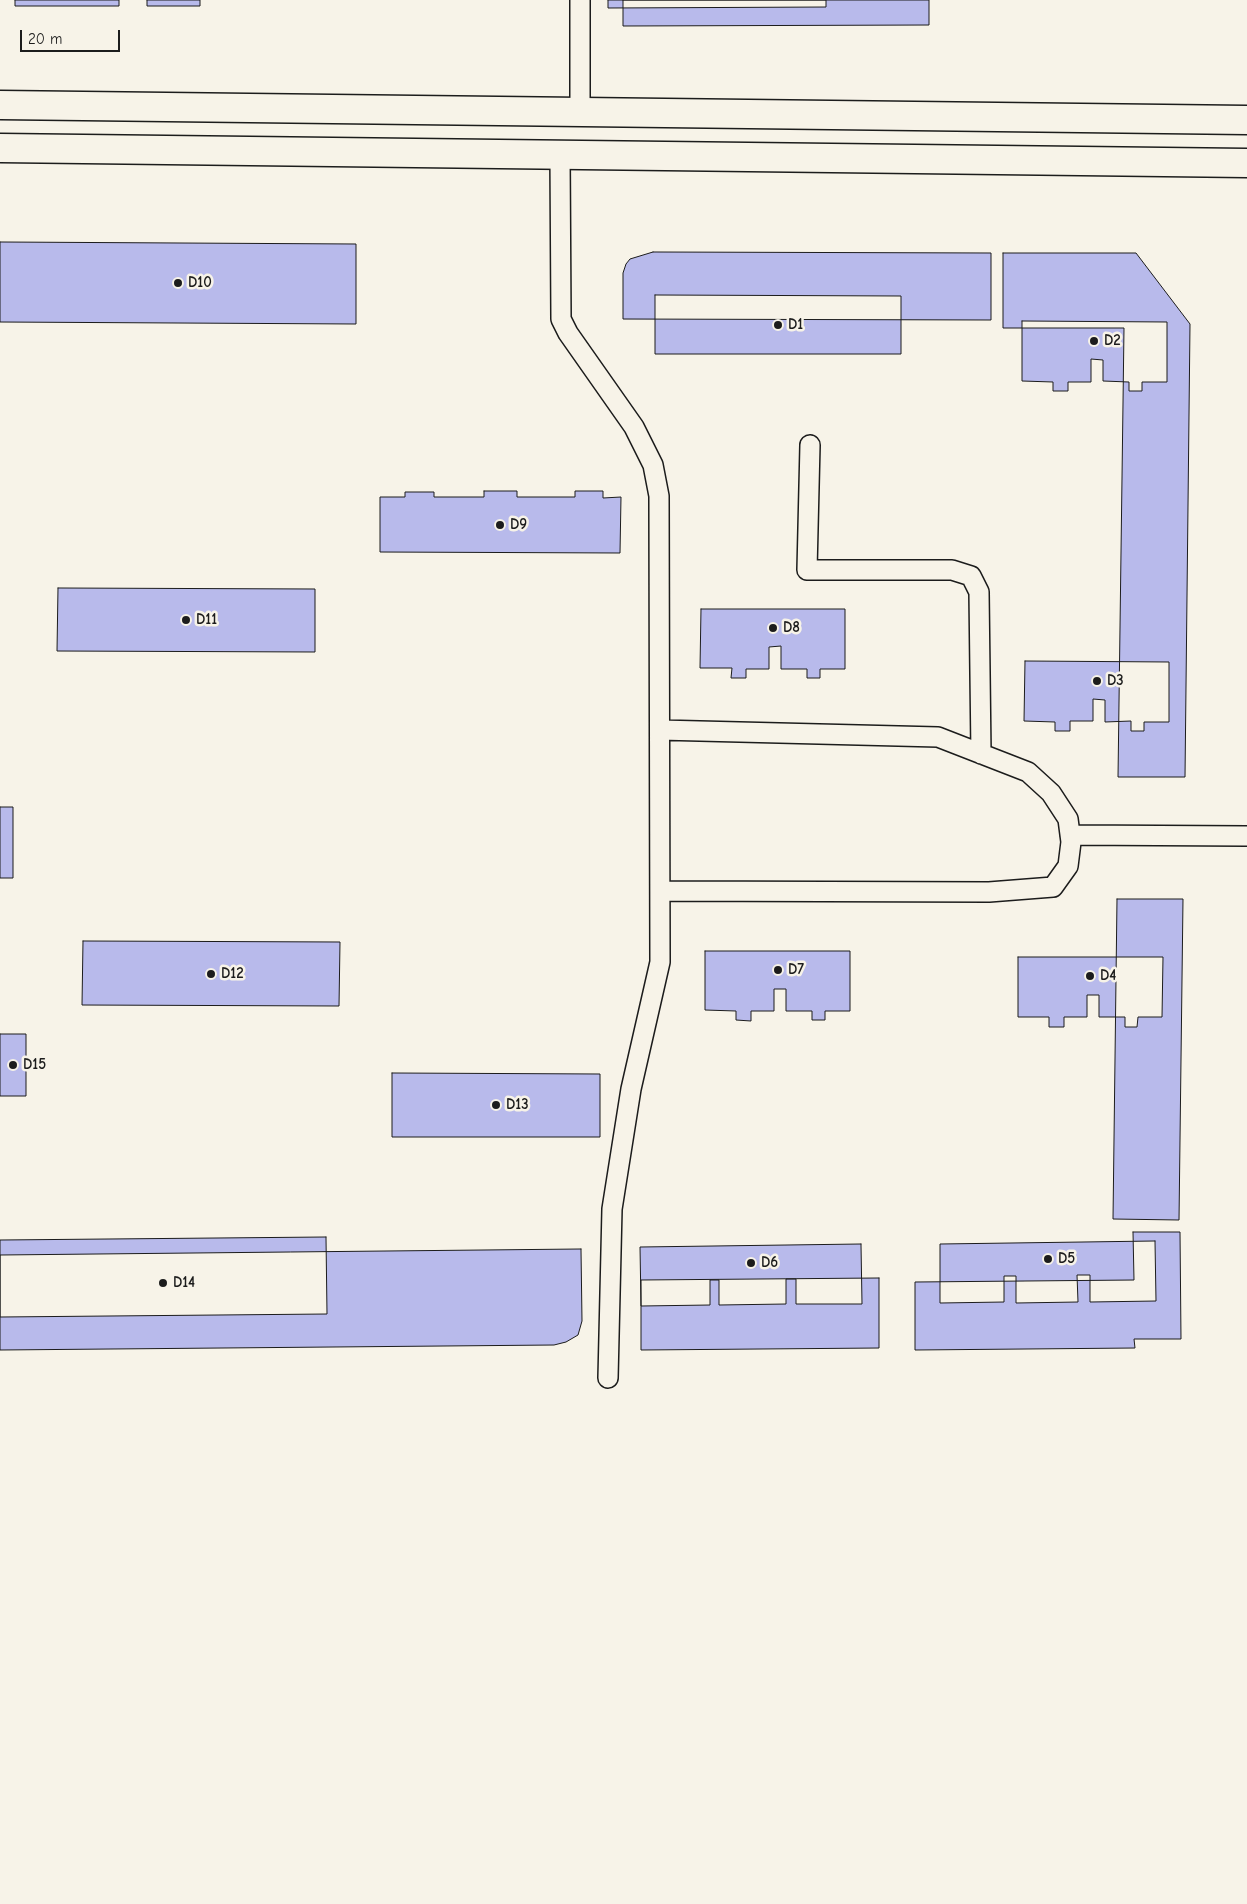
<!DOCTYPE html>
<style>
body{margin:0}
#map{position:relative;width:1247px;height:1904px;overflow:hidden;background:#f7f3e8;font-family:"Comic Neue",sans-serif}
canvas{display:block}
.scale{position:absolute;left:20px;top:30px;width:100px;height:22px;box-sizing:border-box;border:2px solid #1c1c1c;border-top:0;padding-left:6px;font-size:15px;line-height:18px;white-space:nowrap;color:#1c1c1c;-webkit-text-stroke:4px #f7f3e8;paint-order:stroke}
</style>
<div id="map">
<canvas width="1247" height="1904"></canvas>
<div class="scale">20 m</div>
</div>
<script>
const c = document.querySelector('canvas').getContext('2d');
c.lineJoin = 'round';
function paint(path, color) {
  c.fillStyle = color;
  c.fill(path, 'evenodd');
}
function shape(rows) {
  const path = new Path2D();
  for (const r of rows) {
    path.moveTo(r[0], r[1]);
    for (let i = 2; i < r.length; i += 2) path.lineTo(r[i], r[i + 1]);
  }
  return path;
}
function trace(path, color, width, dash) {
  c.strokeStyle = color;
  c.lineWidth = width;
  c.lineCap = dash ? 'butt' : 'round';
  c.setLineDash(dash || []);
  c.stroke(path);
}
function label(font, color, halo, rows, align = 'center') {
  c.font = font + ' "Comic Neue",sans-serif';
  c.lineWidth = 5;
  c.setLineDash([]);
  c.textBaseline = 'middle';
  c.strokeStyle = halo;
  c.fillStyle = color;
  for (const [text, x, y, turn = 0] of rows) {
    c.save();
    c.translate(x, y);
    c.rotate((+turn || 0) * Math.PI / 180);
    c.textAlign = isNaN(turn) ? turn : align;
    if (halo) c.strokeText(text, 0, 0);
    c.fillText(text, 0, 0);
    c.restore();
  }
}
const building = shape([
 [15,0,119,0,119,6,15,6,15,0],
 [147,0,200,0,200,6,147,6,147,0],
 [608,0,826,0,826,7,608,8,608,0],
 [623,0,929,0,929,25,623,26,623,0],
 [0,242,356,244,356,324,0,322,0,242],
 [653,252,991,253,991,320,623,319,623,273,626,264,630,259,653,252],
 [1003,253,1136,253,1190,324,1185,777,1118,777,1124,328,1003,328,1003,253],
 [655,295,901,296,901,354,655,354,655,295],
 [1022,321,1167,322,1167,382,1142,382,1142,391,1129,391,1129,382,1103,381,1103,360,1091,359,1091,382,1068,382,1068,391,1053,391,1053,382,1022,381,1022,321],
 [484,491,517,491,517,497,575,497,575,491,603,491,603,498,621,497,620,553,380,552,380,497,405,497,405,492,434,492,434,497,484,497,484,491],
 [58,588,315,589,315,652,57,651,58,588],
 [701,609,845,609,845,669,820,669,820,678,807,678,807,669,781,669,781,646,769,647,769,669,746,669,746,678,731,678,732,668,700,668,701,609],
 [1025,661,1169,662,1169,722,1144,722,1144,731,1131,731,1131,721,1105,722,1105,700,1093,699,1093,721,1070,721,1070,731,1055,731,1055,722,1024,721,1025,661],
 [0,807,13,807,13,878,0,878,0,807],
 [1117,899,1183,899,1179,1220,1113,1219,1117,899],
 [83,941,340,942,339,1006,82,1005,83,941],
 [705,951,850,951,850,1011,825,1011,825,1020,812,1020,812,1011,786,1011,786,989,774,989,774,1011,751,1011,751,1021,736,1020,736,1011,705,1010,705,951],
 [1018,957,1163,957,1162,1017,1138,1017,1137,1027,1125,1027,1125,1017,1099,1017,1099,995,1087,995,1087,1017,1064,1017,1064,1027,1049,1027,1049,1017,1018,1017,1018,957],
 [0,1034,26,1034,26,1096,0,1096,0,1034],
 [392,1073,600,1074,600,1137,392,1137,392,1073],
 [1133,1232,1180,1232,1181,1339,1134,1339,1135,1348,915,1350,915,1282,1134,1280,1133,1232],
 [326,1237,327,1314,0,1317,0,1240,326,1237],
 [1155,1241,1156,1301,1090,1302,1090,1275,1077,1275,1078,1302,1016,1303,1016,1276,1004,1276,1004,1302,940,1303,940,1244,1155,1241],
 [861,1244,862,1304,796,1304,796,1279,786,1279,786,1304,719,1305,719,1280,710,1280,710,1305,641,1306,640,1247,861,1244],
 [581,1249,582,1321,578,1335,566,1342,554,1345,0,1350,0,1255,581,1249],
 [879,1278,879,1348,641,1350,641,1280,879,1278]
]);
const lane = shape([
 [580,0,580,112],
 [560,155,561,319,568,333,634,427,653,465,659,496,660,962,631,1089,612,1209,608,1378],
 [810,445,807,570,952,570,971,576,979,592,981,754],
 [660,730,938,737,1028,772,1051,793,1068,819,1071,842,1068,866,1053,887,989,892,661,891],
 [1070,835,1247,836]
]);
const street = shape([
 [0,105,1247,120],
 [0,148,1247,163]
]);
const markers = [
 [178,283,5,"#1c1c1c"],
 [778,325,5,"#1c1c1c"],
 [1094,341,5,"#1c1c1c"],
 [500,525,5,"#1c1c1c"],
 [186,620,5,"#1c1c1c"],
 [773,628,5,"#1c1c1c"],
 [1097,681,5,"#1c1c1c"],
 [778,970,5,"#1c1c1c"],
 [211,974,5,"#1c1c1c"],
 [1090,976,5,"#1c1c1c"],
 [13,1065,5,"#1c1c1c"],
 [496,1105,5,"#1c1c1c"],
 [1048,1259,5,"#1c1c1c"],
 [751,1263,5,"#1c1c1c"],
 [163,1283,5,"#1c1c1c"]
];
const poiNames = [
 ["D10",188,283],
 ["D1",788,325],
 ["D2",1104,341],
 ["D9",510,525],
 ["D11",196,620],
 ["D8",783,628],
 ["D3",1107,681],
 ["D7",788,970],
 ["D12",221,974],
 ["D4",1100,976],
 ["D15",23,1065],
 ["D13",506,1105],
 ["D5",1058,1259],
 ["D6",761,1263],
 ["D14",173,1283]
];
paint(building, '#b8baeb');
trace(building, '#1c1c1c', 1);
trace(lane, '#1c1c1c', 22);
trace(street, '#1c1c1c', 31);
trace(lane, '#f7f3e8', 19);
trace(street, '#f7f3e8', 28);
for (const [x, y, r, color] of markers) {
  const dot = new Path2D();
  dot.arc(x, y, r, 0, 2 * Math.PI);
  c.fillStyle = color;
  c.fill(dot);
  trace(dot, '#f7f3e8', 2);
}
label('bold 15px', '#1c1c1c', '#f7f3e8', poiNames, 'left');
</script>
